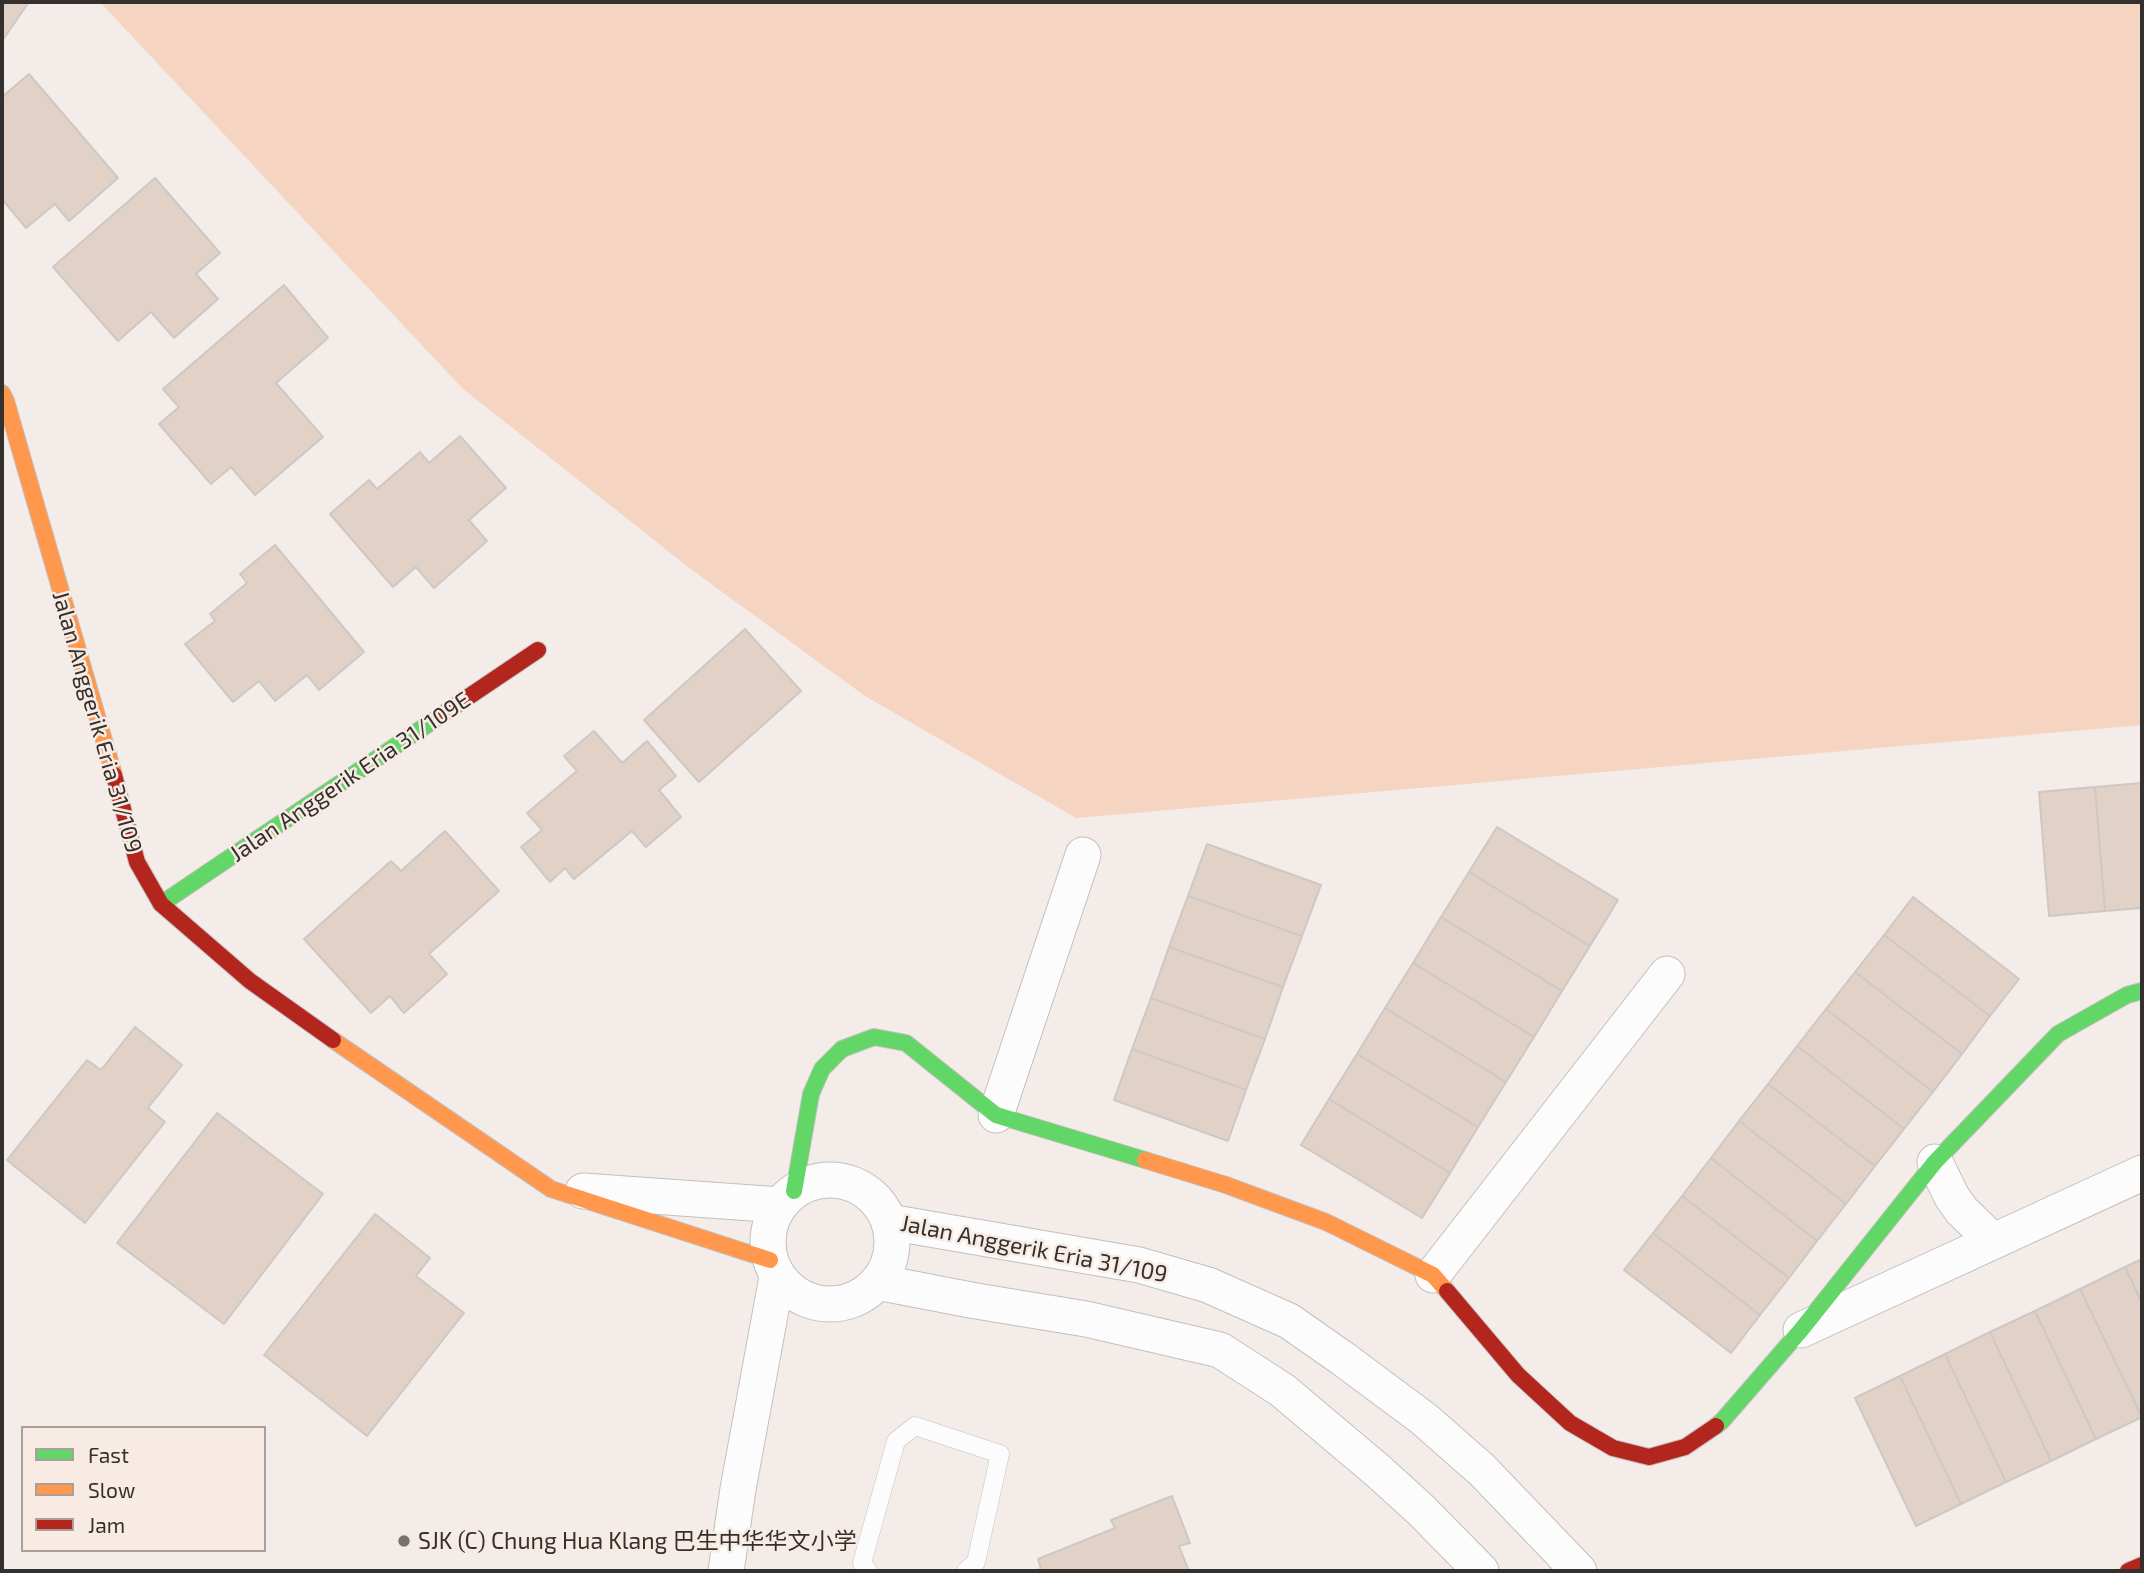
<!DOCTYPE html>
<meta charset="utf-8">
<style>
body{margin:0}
#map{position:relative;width:2144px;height:1573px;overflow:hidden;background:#f3ece8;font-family:"Exo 2",sans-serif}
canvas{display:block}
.frame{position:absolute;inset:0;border:4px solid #34302d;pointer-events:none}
.legend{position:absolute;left:21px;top:1426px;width:245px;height:126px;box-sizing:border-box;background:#f7ebe4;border:2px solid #a9a09b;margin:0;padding:9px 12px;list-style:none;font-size:21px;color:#34302d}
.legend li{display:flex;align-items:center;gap:14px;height:35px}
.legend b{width:35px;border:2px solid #a9a09b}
</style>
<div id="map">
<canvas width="2144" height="1573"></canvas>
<div class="frame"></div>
<ul class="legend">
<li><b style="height:9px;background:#63d668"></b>Fast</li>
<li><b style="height:9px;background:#ff974d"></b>Slow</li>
<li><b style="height:9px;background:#b3261e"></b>Jam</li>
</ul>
</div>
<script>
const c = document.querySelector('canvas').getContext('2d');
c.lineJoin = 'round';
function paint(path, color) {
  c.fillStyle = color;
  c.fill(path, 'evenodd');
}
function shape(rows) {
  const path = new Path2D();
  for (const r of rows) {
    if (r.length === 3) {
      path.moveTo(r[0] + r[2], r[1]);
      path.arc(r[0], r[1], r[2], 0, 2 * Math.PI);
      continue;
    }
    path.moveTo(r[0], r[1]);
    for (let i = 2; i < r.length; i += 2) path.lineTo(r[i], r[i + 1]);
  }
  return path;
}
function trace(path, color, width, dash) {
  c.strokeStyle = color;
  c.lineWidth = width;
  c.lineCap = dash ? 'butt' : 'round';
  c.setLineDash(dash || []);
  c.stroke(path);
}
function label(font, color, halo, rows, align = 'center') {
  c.font = font + ' "Exo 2","Noto Sans SC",sans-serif';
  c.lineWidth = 5;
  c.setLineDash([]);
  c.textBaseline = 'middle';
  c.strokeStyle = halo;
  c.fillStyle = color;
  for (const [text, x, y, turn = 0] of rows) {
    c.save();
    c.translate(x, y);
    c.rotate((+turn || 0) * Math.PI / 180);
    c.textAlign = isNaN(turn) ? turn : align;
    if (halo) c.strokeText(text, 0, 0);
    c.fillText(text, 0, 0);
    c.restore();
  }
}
const green = shape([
 [100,2,2142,2,2142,725,1076,818,865,696,692,570,462,388]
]);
const building = shape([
 [2,2,29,2,2,41,2,2],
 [29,74,118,178,69,221,55,204,26,228,2,199,2,97,29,74],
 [155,178,220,253,196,274,218,299,174,338,151,312,118,341,53,267,155,178],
 [284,285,328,338,276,383,323,437,255,495,231,467,211,484,159,424,179,407,163,389,284,285],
 [460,436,506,488,469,520,487,541,434,588,416,567,393,587,330,514,369,480,377,489,420,452,429,463,460,436],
 [275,545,364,652,319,690,307,675,275,701,259,681,233,702,185,644,215,621,210,614,247,583,240,574,275,545],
 [745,629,801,691,699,782,644,720,745,629],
 [594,731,622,763,647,741,676,776,659,790,681,817,646,847,632,831,574,879,565,868,550,882,521,847,542,830,527,813,577,771,564,756,594,731],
 [2142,783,2142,908,2105,911,2095,787,2142,783],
 [2095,787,2105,911,2049,916,2039,792,2095,787],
 [1497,827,1618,900,1590,946,1469,872,1497,827],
 [445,831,499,891,429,954,447,974,404,1013,390,996,371,1013,304,939,391,861,401,871,445,831],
 [1207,844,1321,885,1302,936,1188,896,1207,844],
 [1469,872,1590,946,1562,991,1441,917,1469,872],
 [1188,896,1302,936,1283,987,1169,947,1188,896],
 [1913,897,2019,979,1990,1016,1884,935,1913,897],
 [1441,917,1562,991,1534,1037,1413,963,1441,917],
 [1884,935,1990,1016,1962,1054,1855,972,1884,935],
 [1169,947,1283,987,1265,1039,1151,998,1169,947],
 [1413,963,1534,1037,1506,1082,1385,1008,1413,963],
 [1855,972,1962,1054,1933,1092,1826,1009,1855,972],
 [1151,998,1265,1039,1246,1090,1132,1049,1151,998],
 [1385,1008,1506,1082,1478,1127,1357,1054,1385,1008],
 [1826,1009,1933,1092,1904,1129,1797,1046,1826,1009],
 [135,1027,182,1065,148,1108,165,1122,85,1223,7,1160,87,1060,101,1070,135,1027],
 [1797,1046,1904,1129,1875,1166,1768,1084,1797,1046],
 [1132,1049,1246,1090,1228,1141,1114,1100,1132,1049],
 [1357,1054,1478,1127,1450,1173,1329,1099,1357,1054],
 [1768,1084,1875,1166,1846,1204,1739,1121,1768,1084],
 [1329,1099,1450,1173,1422,1218,1301,1145,1329,1099],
 [217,1113,323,1194,224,1324,117,1243,217,1113],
 [1739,1121,1846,1204,1817,1241,1711,1158,1739,1121],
 [1711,1158,1817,1241,1789,1278,1682,1196,1711,1158],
 [1682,1196,1789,1278,1760,1315,1653,1233,1682,1196],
 [375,1214,430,1258,416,1276,464,1313,367,1436,264,1355,375,1214],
 [1653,1233,1760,1315,1731,1353,1624,1270,1653,1233],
 [2142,1259,2142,1303,2125,1267,2142,1259],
 [2125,1267,2142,1303,2142,1417,2080,1289,2125,1267],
 [2080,1289,2142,1417,2096,1439,2035,1311,2080,1289],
 [2035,1311,2096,1439,2051,1461,1990,1332,2035,1311],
 [1990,1332,2051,1461,2006,1482,1945,1354,1990,1332],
 [1945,1354,2006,1482,1961,1504,1900,1376,1945,1354],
 [1900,1376,1961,1504,1916,1526,1855,1398,1900,1376],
 [1172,1496,1190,1543,1179,1546,1189,1571,1034,1571,1041,1569,1038,1559,1115,1528,1111,1520,1172,1496]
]);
const lane = shape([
 [868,1571,862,1563,896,1441,915,1426,1000,1454,976,1562,966,1571]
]);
const street = shape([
 [996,1115,1083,855],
 [1935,1162,1952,1197,1962,1211,1993,1241],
 [830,1242,62],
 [583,1191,780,1205],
 [889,1222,1139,1265,1208,1285,1289,1321,1342,1358,1424,1419,1482,1470,1579,1571],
 [1433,1275,1667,974],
 [877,1282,976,1301,1086,1319,1220,1350,1282,1390,1377,1470,1421,1510,1481,1571],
 [1801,1330,2142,1173],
 [726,1571,738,1489,777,1277]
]);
const fast = shape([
 [161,904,446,712],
 [794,1191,811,1094,822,1069,842,1049,874,1037,906,1043,996,1115,1145,1160],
 [1716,1426,1722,1421,1801,1330,1935,1162,2058,1034,2127,995,2142,991]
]);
const slow = shape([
 [2,393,6,401,114,775],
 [333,1040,551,1189,770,1260],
 [1145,1160,1226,1185,1326,1222,1433,1275,1447,1291]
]);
const jam = shape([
 [446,712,538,650],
 [114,775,137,862,161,904,250,981,333,1040],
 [1447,1291,1518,1375,1570,1423,1613,1448,1649,1457,1685,1447,1716,1426],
 [2128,1571,2142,1565]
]);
const markers = [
 [404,1541,7,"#77726e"]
];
const streetNames = [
 ["Jalan Anggerik Eria 31/109",97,722,74],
 ["Jalan Anggerik Eria 31/109E",350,777,-34],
 ["Jalan Anggerik Eria 31/109",1034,1249,11]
];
const poiNames = [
 ["SJK (C) Chung Hua Klang 巴生中华华文小学",418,1541]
];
paint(green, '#f5d4c1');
paint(building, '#e2d1c7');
trace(building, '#cec8c5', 2);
trace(lane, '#c4bfbd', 19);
trace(street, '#c4bfbd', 37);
trace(fast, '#c4bfbd', 18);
trace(slow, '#c4bfbd', 18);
trace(jam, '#c4bfbd', 18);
trace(lane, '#fdfcfc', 18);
trace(street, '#fdfcfc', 35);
trace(fast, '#63d668', 16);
trace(slow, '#ff974d', 16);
trace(jam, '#b3261e', 16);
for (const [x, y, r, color] of markers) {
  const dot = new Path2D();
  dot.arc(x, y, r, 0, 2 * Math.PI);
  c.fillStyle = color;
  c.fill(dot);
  trace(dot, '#f7ebe4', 2.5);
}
label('23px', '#34302d', '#f7ebe4', streetNames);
label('23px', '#34302d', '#f7ebe4', poiNames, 'left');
</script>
